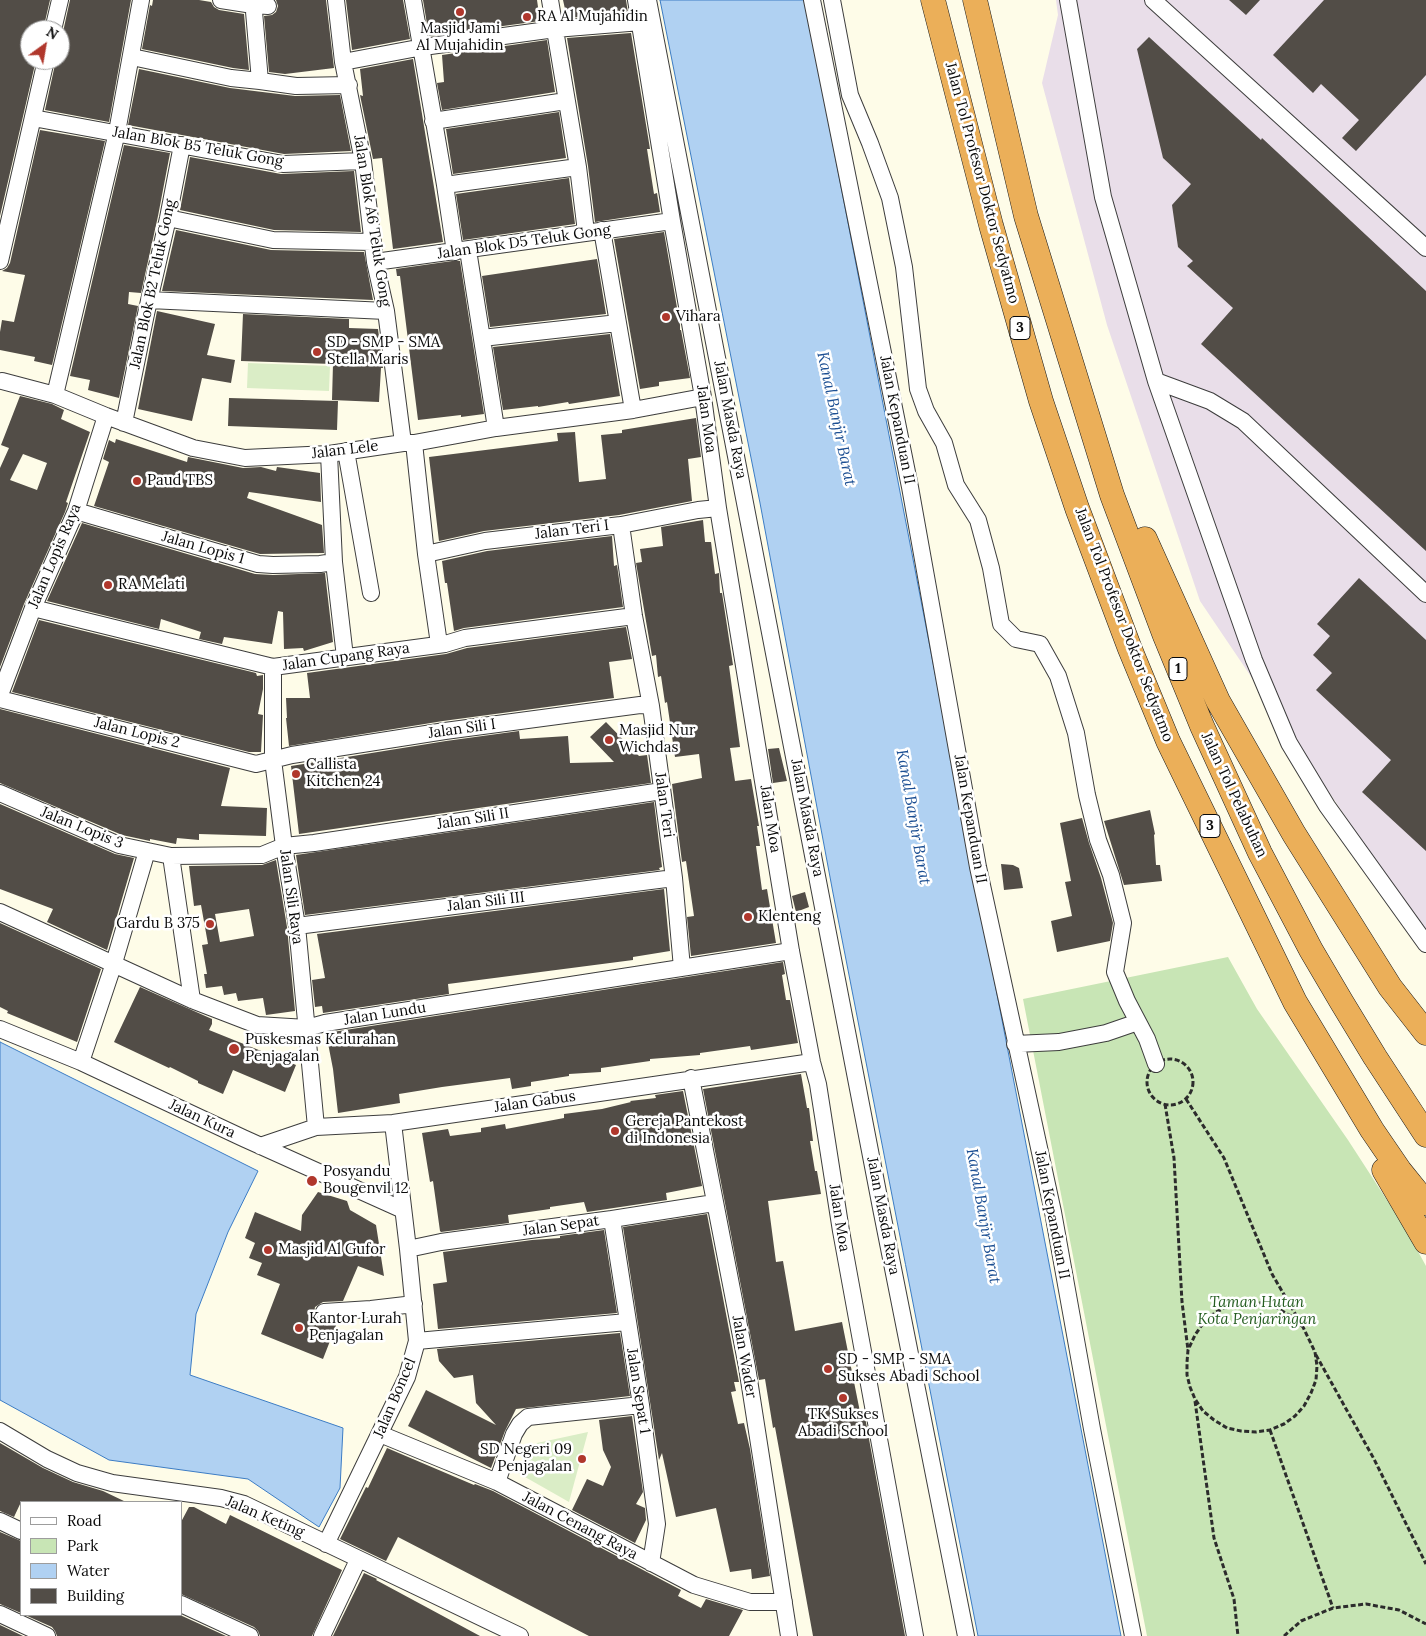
<!DOCTYPE html>
<style>
body{margin:0}
#map{position:relative;width:1426px;height:1636px;overflow:hidden;background:#fefce8;font-family:Lora,serif}
canvas{display:block}
.legend{position:absolute;left:20px;top:1501px;width:162px;height:115px;box-sizing:border-box;background:#fff;border:1px solid #9d9d9d;margin:0;padding:6px 9px;list-style:none;font-size:15px;color:#0a0a0a}
.legend li{display:flex;align-items:center;gap:10px;height:25px}
.legend b{width:25px;border:1px solid #9d9d9d}
.north{position:absolute;left:20px;top:20px;width:50px;height:50px;box-sizing:border-box;background:#fff;border:1px solid #9d9d9d;border-radius:50%;rotate:32deg;font-size:14px;font-weight:700;line-height:20px;text-align:center;color:#0a0a0a}
.north::after{content:'';display:block;margin:auto;width:18px;height:22px;background:#b0372c;clip-path:polygon(50% 0,100% 100%,50% 72%,0 100%)}
</style>
<div id="map">
<canvas width="1426" height="1636"></canvas>
<ul class="legend">
<li><b style="height:6px;background:#fff"></b>Road</li>
<li><b style="height:14px;background:#c8e5b5"></b>Park</li>
<li><b style="height:14px;background:#b0d1f2"></b>Water</li>
<li><b style="height:14px;background:#524d47"></b>Building</li>
</ul>
<div class="north">N</div>
</div>
<script>
const c = document.querySelector('canvas').getContext('2d');
c.lineJoin = 'round';
function paint(path, color) {
  c.fillStyle = color;
  c.fill(path, 'evenodd');
}
function shape(rows) {
  const path = new Path2D();
  for (const r of rows) {
    if (r.length === 3) {
      path.moveTo(r[0] + r[2], r[1]);
      path.arc(r[0], r[1], r[2], 0, 2 * Math.PI);
      continue;
    }
    path.moveTo(r[0], r[1]);
    for (let i = 2; i < r.length; i += 2) path.lineTo(r[i], r[i + 1]);
  }
  return path;
}
function trace(path, color, width, dash) {
  c.strokeStyle = color;
  c.lineWidth = width;
  c.lineCap = dash ? 'butt' : 'round';
  c.setLineDash(dash || []);
  c.stroke(path);
}
function label(font, color, halo, rows, align = 'center') {
  c.font = font + ' Lora,serif';
  c.lineWidth = 5;
  c.setLineDash([]);
  c.textBaseline = 'middle';
  c.strokeStyle = halo;
  c.fillStyle = color;
  for (const [text, x, y, turn = 0] of rows) {
    c.save();
    c.translate(x, y);
    c.rotate((+turn || 0) * Math.PI / 180);
    c.textAlign = isNaN(turn) ? turn : align;
    if (halo) c.strokeText(text, 0, 0);
    c.fillText(text, 0, 0);
    c.restore();
  }
}
const industrial = shape([
 [1056,0,1426,0,1426,936,1200,601,1107,325,1042,83,1058,15]
]);
const green = shape([
 [1228,957,1257,1009,1348,1140,1405,1228,1426,1266,1426,1636,1147,1636,1023,999]
]);
const pitch = shape([
 [248,363,330,366,329,391,247,388],
 [588,1432,569,1502,518,1473,537,1443]
]);
const water = shape([
 [660,0,805,0,1121,1636,978,1636,833,893,760,503,660,0],
 [0,1042,258,1171,228,1232,196,1314,190,1375,343,1428,340,1488,319,1527,248,1479,109,1460,0,1400,0,1042]
]);
const building = shape([
 [0,0,50,0,43,30,30,30,30,60,36,60,0,216],
 [70,0,131,0,109,122,45,110,56,60,60,60,60,37,63,32],
 [153,0,199,0,211,2,214,7,219,10,244,14,249,70,233,68,142,49,150,5,152,6],
 [276,0,326,0,334,68,285,74,269,72,264,16,272,15,276,12,278,6],
 [346,0,403,0,410,39,352,50],
 [423,0,537,0,540,21,429,36],
 [563,0,626,0,628,13,567,18],
 [1229,0,1260,0,1246,15],
 [1324,0,1426,0,1426,75,1356,151,1342,138,1359,120,1321,84,1313,93,1273,55],
 [631,33,650,149,647,149,654,194,657,193,660,212,595,222,588,166,567,38],
 [1149,37,1261,140,1262,138,1426,291,1426,551,1201,344,1233,308,1187,266,1193,261,1178,247,1172,205,1191,184,1163,158,1137,49],
 [547,40,555,92,442,110,437,83,444,82,442,55],
 [413,59,443,242,393,249,382,158,373,159,360,95,363,96,360,69],
 [139,69,230,88,295,96,340,95,351,151,284,154,128,125],
 [559,112,566,158,453,174,446,129],
 [40,130,105,141,52,365,34,361,35,357,0,350,0,332,2,320,14,322,25,275,2,271,7,268,10,263],
 [124,145,170,153,158,216,141,293,129,292,128,304,138,306,119,398,88,390,90,380,70,376],
 [190,157,281,174,354,171,361,232,274,230,180,210],
 [569,178,575,224,463,240,456,194],
 [176,230,271,250,364,252,373,300,162,291],
 [664,232,680,325,680,330,681,330,690,378,659,382,659,386,640,389,614,239],
 [597,259,606,314,490,327,482,276],
 [452,261,460,261,484,414,461,417,461,415,418,420,400,276,397,276,396,269],
 [157,311,215,324,207,355,235,360,231,383,202,378,192,421,138,409],
 [243,314,349,319,349,328,378,329,383,368,381,368,379,402,332,400,333,364,241,361],
 [610,334,620,396,569,404,568,402,538,407,538,406,503,410,493,347],
 [20,396,52,404,64,410,61,419,90,432,66,502,68,503,65,512,24,604,0,667,0,468,9,448,1,445],
 [23,454,47,463,37,490,10,480],
 [229,398,338,401,337,430,228,426],
 [696,418,701,457,688,459,692,501,619,515,484,531,439,541,429,457,558,441,557,433,575,432,579,482,606,479,601,435,622,433,622,430],
 [116,439,187,462,188,457,243,468,261,467,276,471,277,467,320,473,321,502,249,492,247,498,322,525,324,553,260,554,94,506,109,462,103,459,109,440,115,443],
 [703,520,705,542,711,542,715,574,719,573,720,593,722,593,733,665,729,666,740,747,730,748,735,781,751,779,759,826,757,826,760,846,756,846,762,890,767,889,776,943,691,956,687,917,694,916,686,861,682,862,672,784,702,778,699,754,675,757,667,702,665,703,661,676,658,677,656,655,652,656,636,563,642,562,640,549,663,546,661,527],
 [82,523,255,574,273,575,325,573,333,642,304,651,303,648,284,649,283,612,278,611,272,644,224,637,222,644,199,639,201,632,161,619,159,629,47,601],
 [612,536,614,566,617,565,623,607,464,628,454,631,447,583,445,583,442,561,487,551],
 [1359,578,1426,640,1426,851,1362,792,1391,760,1316,690,1332,673,1313,655,1330,636,1317,624],
 [39,620,256,673,257,676,263,675,263,689,258,714,263,715,261,752,249,752,12,692],
 [626,627,632,659,609,662,614,698,443,721,289,746,286,718,287,718,286,698,310,698,307,673,446,654,467,648],
 [0,709,230,768,221,806,267,808,266,836,199,834,199,840,177,838,176,844,150,839,150,841,122,835,0,783],
 [606,722,639,756,647,755,651,783,299,834,291,766,446,741,519,731,520,739,568,736,570,763,614,762,590,737],
 [779,748,787,781,773,783,768,749],
 [654,802,662,867,659,868,660,870,305,915,296,855],
 [0,804,115,854,134,858,107,950,47,922,53,909,0,889],
 [1150,810,1155,834,1154,835,1156,865,1160,865,1162,881,1124,885,1104,821],
 [1082,818,1089,843,1101,878,1113,923,1110,941,1057,952,1051,921,1072,916,1065,882,1071,881,1060,823],
 [276,860,287,927,295,1011,266,1015,263,998,238,1001,236,993,224,995,222,986,206,988,204,974,207,974,202,945,208,944,201,905,194,906,189,866,262,865],
 [249,909,254,936,220,942,215,914],
 [1001,864,1013,865,1019,868,1023,888,1004,890],
 [664,889,670,951,633,957,633,960,448,984,449,994,323,1013,322,1006,315,1007,312,980,325,978,317,934],
 [805,892,809,907,796,912,792,896],
 [0,923,101,969,77,1042,7,1013,8,1011,0,1007],
 [783,962,785,974,782,975,786,1000,790,1000,798,1043,751,1050,750,1046,700,1053,700,1055,650,1059,650,1061,601,1068,601,1072,569,1074,569,1076,531,1082,531,1086,512,1089,510,1078,442,1087,399,1094,400,1103,338,1113,333,1069,326,1033],
 [140,987,212,1019,212,1024,209,1030,296,1065,285,1092,233,1070,223,1094,198,1083,198,1081,170,1067,169,1068,114,1042],
 [801,1074,807,1108,809,1108,813,1141,810,1141,815,1171,817,1171,821,1194,768,1201,776,1262,783,1261,795,1331,842,1322,861,1417,865,1417,905,1636,813,1636,775,1427,773,1428,765,1379,759,1380,703,1089],
 [683,1091,702,1186,666,1193,667,1200,587,1212,584,1202,550,1207,550,1209,508,1215,509,1223,441,1232,440,1231,433,1181,430,1182,422,1133,448,1129,450,1136,481,1132,481,1128,505,1124,506,1129,564,1118,564,1114,602,1109,631,1102,630,1101,656,1098,655,1095],
 [318,1192,347,1201,350,1210,376,1225,384,1276,358,1266,343,1301,323,1302,315,1307,314,1313,319,1321,337,1323,323,1359,261,1334,280,1284,257,1275,262,1263,249,1258,255,1243,245,1238,255,1212,301,1231,302,1215],
 [707,1214,739,1382,734,1382,736,1391,731,1392,738,1424,744,1423,750,1449,770,1576,752,1579,751,1569,730,1572,716,1508,676,1517,662,1453,659,1460,623,1227],
 [604,1230,617,1313,438,1329,433,1284,447,1282,443,1252,532,1240,560,1238,560,1236],
 [620,1333,630,1396,516,1409,505,1431,491,1468,408,1426,426,1390,496,1425,476,1403,473,1375,454,1378,439,1361,437,1349],
 [632,1416,643,1492,636,1504,645,1508,646,1520,635,1543,572,1510,587,1479,603,1486,611,1467,603,1450,599,1420],
 [0,1443,43,1468,73,1482,103,1491,126,1502,21,1502,14,1517,0,1511],
 [387,1448,474,1485,475,1484,493,1491,681,1590,678,1596,701,1608,706,1599,743,1610,729,1636,589,1636,398,1537,386,1561,340,1539,366,1487,368,1488],
 [189,1507,194,1507,226,1524,230,1515,342,1570,312,1636,260,1636,258,1631,254,1627,181,1594,181,1522],
 [0,1532,21,1541,21,1613,0,1604],
 [364,1573,377,1579,376,1580,480,1636,333,1636],
 [25,1615,180,1615,226,1636,57,1636,55,1631,52,1627],
 [0,1625,23,1636,0,1636]
]);
const path = shape([
 [1170,1082,23],
 [1186,1099,1224,1158,1272,1274,1303,1327,1315,1352,1317,1366,1316,1380,1311,1393,1304,1406,1295,1416,1284,1424,1270,1430,1256,1432,1241,1431,1227,1428,1214,1420,1203,1411,1195,1399,1190,1387,1187,1375,1187,1362,1188,1350,1195,1335,1204,1322,1216,1312,1231,1305,1246,1302,1262,1303,1277,1308,1291,1316,1303,1327],
 [1165,1104,1174,1158,1182,1302,1188,1350],
 [1316,1355,1374,1459,1426,1564],
 [1195,1401,1214,1538,1234,1599,1238,1636],
 [1270,1430,1333,1608],
 [1284,1636,1301,1621,1333,1608,1366,1604,1399,1610,1426,1624]
]);
const minor = shape([
 [221,0,253,5,268,6],
 [336,0,343,62,363,161,375,262,386,311,403,443],
 [413,0,445,185,455,252],
 [550,0,578,167,586,232],
 [636,0,672,221,703,397,718,508,791,951,812,1062,818,1084,841,1231,915,1636],
 [648,0,882,1213,966,1636],
 [812,0,910,487,978,867,1053,1212,1092,1429,1133,1636],
 [832,0,850,95,870,143,890,198,904,267,918,389,926,411,944,443,956,485,978,520,991,568,1001,624,1016,639,1040,644,1058,676,1076,733,1087,795,1098,840,1111,875,1123,923,1115,972,1127,1001,1147,1039,1156,1064],
 [1068,0,1103,197,1156,381,1254,660,1289,743,1327,806,1426,944],
 [1153,0,1426,248],
 [53,30,60,0],
 [132,57,231,78,260,81,253,0],
 [343,62,423,47,555,29,641,22],
 [260,81,296,86,349,85],
 [33,118,283,164,363,161],
 [433,121,566,101],
 [445,185,578,167],
 [168,218,273,240,373,242],
 [602,230,633,410],
 [468,250,496,428],
 [0,261,46,60],
 [375,262,672,221],
 [149,300,386,311],
 [482,338,618,323],
 [2,381,55,395,106,416,193,448,245,458,329,454,403,443,414,443,496,428,633,410,703,397],
 [1156,381,1210,401,1243,421,1426,594],
 [55,395,117,132,141,0],
 [124,423,146,314,168,218,182,145],
 [414,443,426,554,439,644],
 [346,451,371,593],
 [329,454,334,562,345,657],
 [76,511,258,564,273,565,320,564,334,562],
 [621,525,634,616,651,706,674,878,682,968],
 [426,554,485,541,621,525,698,510,718,508],
 [33,608,273,667,445,644,465,638,634,616],
 [273,667,273,760,284,846,297,926,316,1127],
 [0,695,33,608,76,511,106,416],
 [0,699,256,764,292,755,445,731,640,705,651,706],
 [0,793,119,845,171,856,262,855,284,846,314,843,662,791],
 [171,856,192,1000],
 [0,912,192,1000,257,1025,307,1028,325,1023,791,951],
 [297,926,674,878],
 [0,1029,81,1062,243,1138,403,1210],
 [1015,1044,1059,1042,1106,1033,1138,1022],
 [81,1062,114,963,147,851],
 [691,1078,747,1367,789,1636],
 [260,1146,316,1127,393,1123,812,1062],
 [612,1219,641,1405,657,1524,651,1563],
 [408,1249,441,1242,612,1219,714,1203],
 [324,1312,371,1309,414,1304],
 [417,1341,627,1322],
 [0,1431,47,1459,77,1473,112,1483,221,1498,244,1504,520,1636],
 [380,1434,497,1482,694,1585,750,1602,784,1602],
 [497,1482,514,1434,520,1424,528,1417,641,1405],
 [0,1521,21,1531],
 [326,1544,407,1377,417,1341,408,1249,393,1123],
 [181,1604,250,1636],
 [0,1614,47,1636],
 [322,1636,358,1560]
]);
const highway = shape([
 [933,0,991,225,1041,401,1077,508,1130,649,1168,741,1295,1002,1372,1130,1400,1171,1426,1203],
 [975,0,1026,216,1112,495,1165,636,1202,726,1260,853,1311,950,1341,1001,1375,1057,1426,1135],
 [1145,539,1218,701,1294,834,1390,987,1426,1033],
 [1384,1170,1426,1242]
]);
const markers = [
 [460,12,5,"#b0372c"],
 [527,17,5,"#b0372c"],
 [666,317,5,"#b0372c"],
 [317,352,5,"#b0372c"],
 [137,481,5,"#b0372c"],
 [108,585,5,"#b0372c"],
 [609,740,5,"#b0372c"],
 [296,774,5,"#b0372c"],
 [748,917,5,"#b0372c"],
 [210,924,5,"#b0372c"],
 [234,1049,6,"#b0372c"],
 [615,1131,5,"#b0372c"],
 [312,1181,6,"#b0372c"],
 [268,1250,5,"#b0372c"],
 [299,1328,5,"#b0372c"],
 [828,1369,5,"#b0372c"],
 [843,1398,5,"#b0372c"],
 [582,1459,5,"#b0372c"]
];
const shields = [
 [1020,328,20],
 [1178,669,18],
 [1210,826,20]
];
const shieldNames = [
 ["3",1020,328],
 ["1",1178,669],
 ["3",1210,826]
];
const poiNames = [
 ["RA Al Mujahidin",537,17],
 ["Masjid Jami",460,29,"center"],
 ["Al Mujahidin",460,46,"center"],
 ["Vihara",676,317],
 ["SD - SMP - SMA",327,343],
 ["Stella Maris",327,360],
 ["Paud TBS",147,481],
 ["RA Melati",118,585],
 ["Masjid Nur",619,731],
 ["Wichdas",619,748],
 ["Callista",306,765],
 ["Kitchen 24",306,782],
 ["Klenteng",758,917],
 ["Gardu B 375",200,924,"right"],
 ["Puskesmas Kelurahan",245,1040],
 ["Penjagalan",245,1057],
 ["Gereja Pantekost",625,1122],
 ["di Indonesia",625,1139],
 ["Posyandu",323,1172],
 ["Bougenvil 12",323,1189],
 ["Masjid Al Gufor",278,1250],
 ["Kantor Lurah",309,1319],
 ["Penjagalan",309,1336],
 ["SD - SMP - SMA",838,1360],
 ["Sukses Abadi School",838,1377],
 ["TK Sukses",843,1415,"center"],
 ["Abadi School",843,1432,"center"],
 ["SD Negeri 09",572,1450,"right"],
 ["Penjagalan",572,1467,"right"]
];
const streetNames = [
 ["Jalan Blok B5 Teluk Gong",198,147,10],
 ["Jalan Tol Profesor Doktor Sedyatmo",982,183,75],
 ["Jalan Blok A6 Teluk Gong",372,221,81],
 ["Jalan Blok D5 Teluk Gong",524,242,-8],
 ["Jalan Blok B2 Teluk Gong",153,284,-78],
 ["Jalan Moa",706,419,82],
 ["Jalan Masda Raya",730,420,79],
 ["Jalan Kepanduan II",897,420,79],
 ["Jalan Lele",345,450,-7],
 ["Jalan Teri I",572,530,-7],
 ["Jalan Lopis 1",203,548,16],
 ["Jalan Lopis Raya",55,556,-67],
 ["Jalan Tol Profesor Doktor Sedyatmo",1124,625,69],
 ["Jalan Cupang Raya",346,657,-8],
 ["Jalan Sili I",462,729,-8],
 ["Jalan Lopis 2",137,733,14],
 ["Jalan Tol Pelabuhan",1234,795,65],
 ["Jalan Teri",664,805,82],
 ["Jalan Masda Raya",807,818,79],
 ["Jalan Sili II",473,819,-9],
 ["Jalan Moa",770,819,81],
 ["Jalan Kepanduan II",970,819,80],
 ["Jalan Lopis 3",82,828,22],
 ["Jalan Sili Raya",291,897,82],
 ["Jalan Sili III",486,902,-7],
 ["Jalan Lundu",385,1014,-9],
 ["Jalan Gabus",535,1102,-8],
 ["Jalan Kura",202,1119,25],
 ["Jalan Kepanduan II",1052,1215,79],
 ["Jalan Masda Raya",883,1216,79],
 ["Jalan Moa",839,1218,81],
 ["Jalan Sepat",561,1226,-8],
 ["Jalan Wader",744,1357,80],
 ["Jalan Sepat 1",638,1391,81],
 ["Jalan Boncel",395,1398,-67],
 ["Jalan Keting",265,1517,23],
 ["Jalan Cenang Raya",580,1526,28]
];
const parkNames = [
 ["Taman Hutan",1257,1303],
 ["Kota Penjaringan",1257,1320]
];
const waterNames = [
 ["Kanal Banjir Barat",836,419,78],
 ["Kanal Banjir Barat",913,817,80],
 ["Kanal Banjir Barat",983,1216,80]
];
paint(industrial, '#e9dee9');
paint(green, '#c8e5b5');
paint(pitch, '#daedc6');
paint(water, '#b0d1f2');
trace(water, '#3c7cc4', 1);
paint(building, '#524d47');
trace(minor, '#3d3d3d', 18);
trace(highway, '#1b1b1b', 25);
trace(path, '#2c2c2c', 3, [5, 2.5]);
trace(minor, '#fff', 16);
trace(highway, '#ebaf59', 24);
for (const [x, y, r, color] of markers) {
  const dot = new Path2D();
  dot.arc(x, y, r, 0, 2 * Math.PI);
  c.fillStyle = color;
  c.fill(dot);
  trace(dot, '#fff', 2);
}
for (const [x, y, w] of shields) {
  const box = new Path2D();
  box.roundRect(x - w / 2, y - 11.5, w, 23, 4);
  c.fillStyle = '#fff';
  c.fill(box);
  trace(box, '#0a0a0a', 1);
}
label('bold 14px', '#0a0a0a', null, shieldNames);
label('15px', '#0a0a0a', '#fff', poiNames, 'left');
label('15px', '#0a0a0a', '#fff', streetNames);
label('italic 15px', '#245d20', '#fff', parkNames);
label('italic 16px', '#1c4f93', '#fff', waterNames);
</script>
